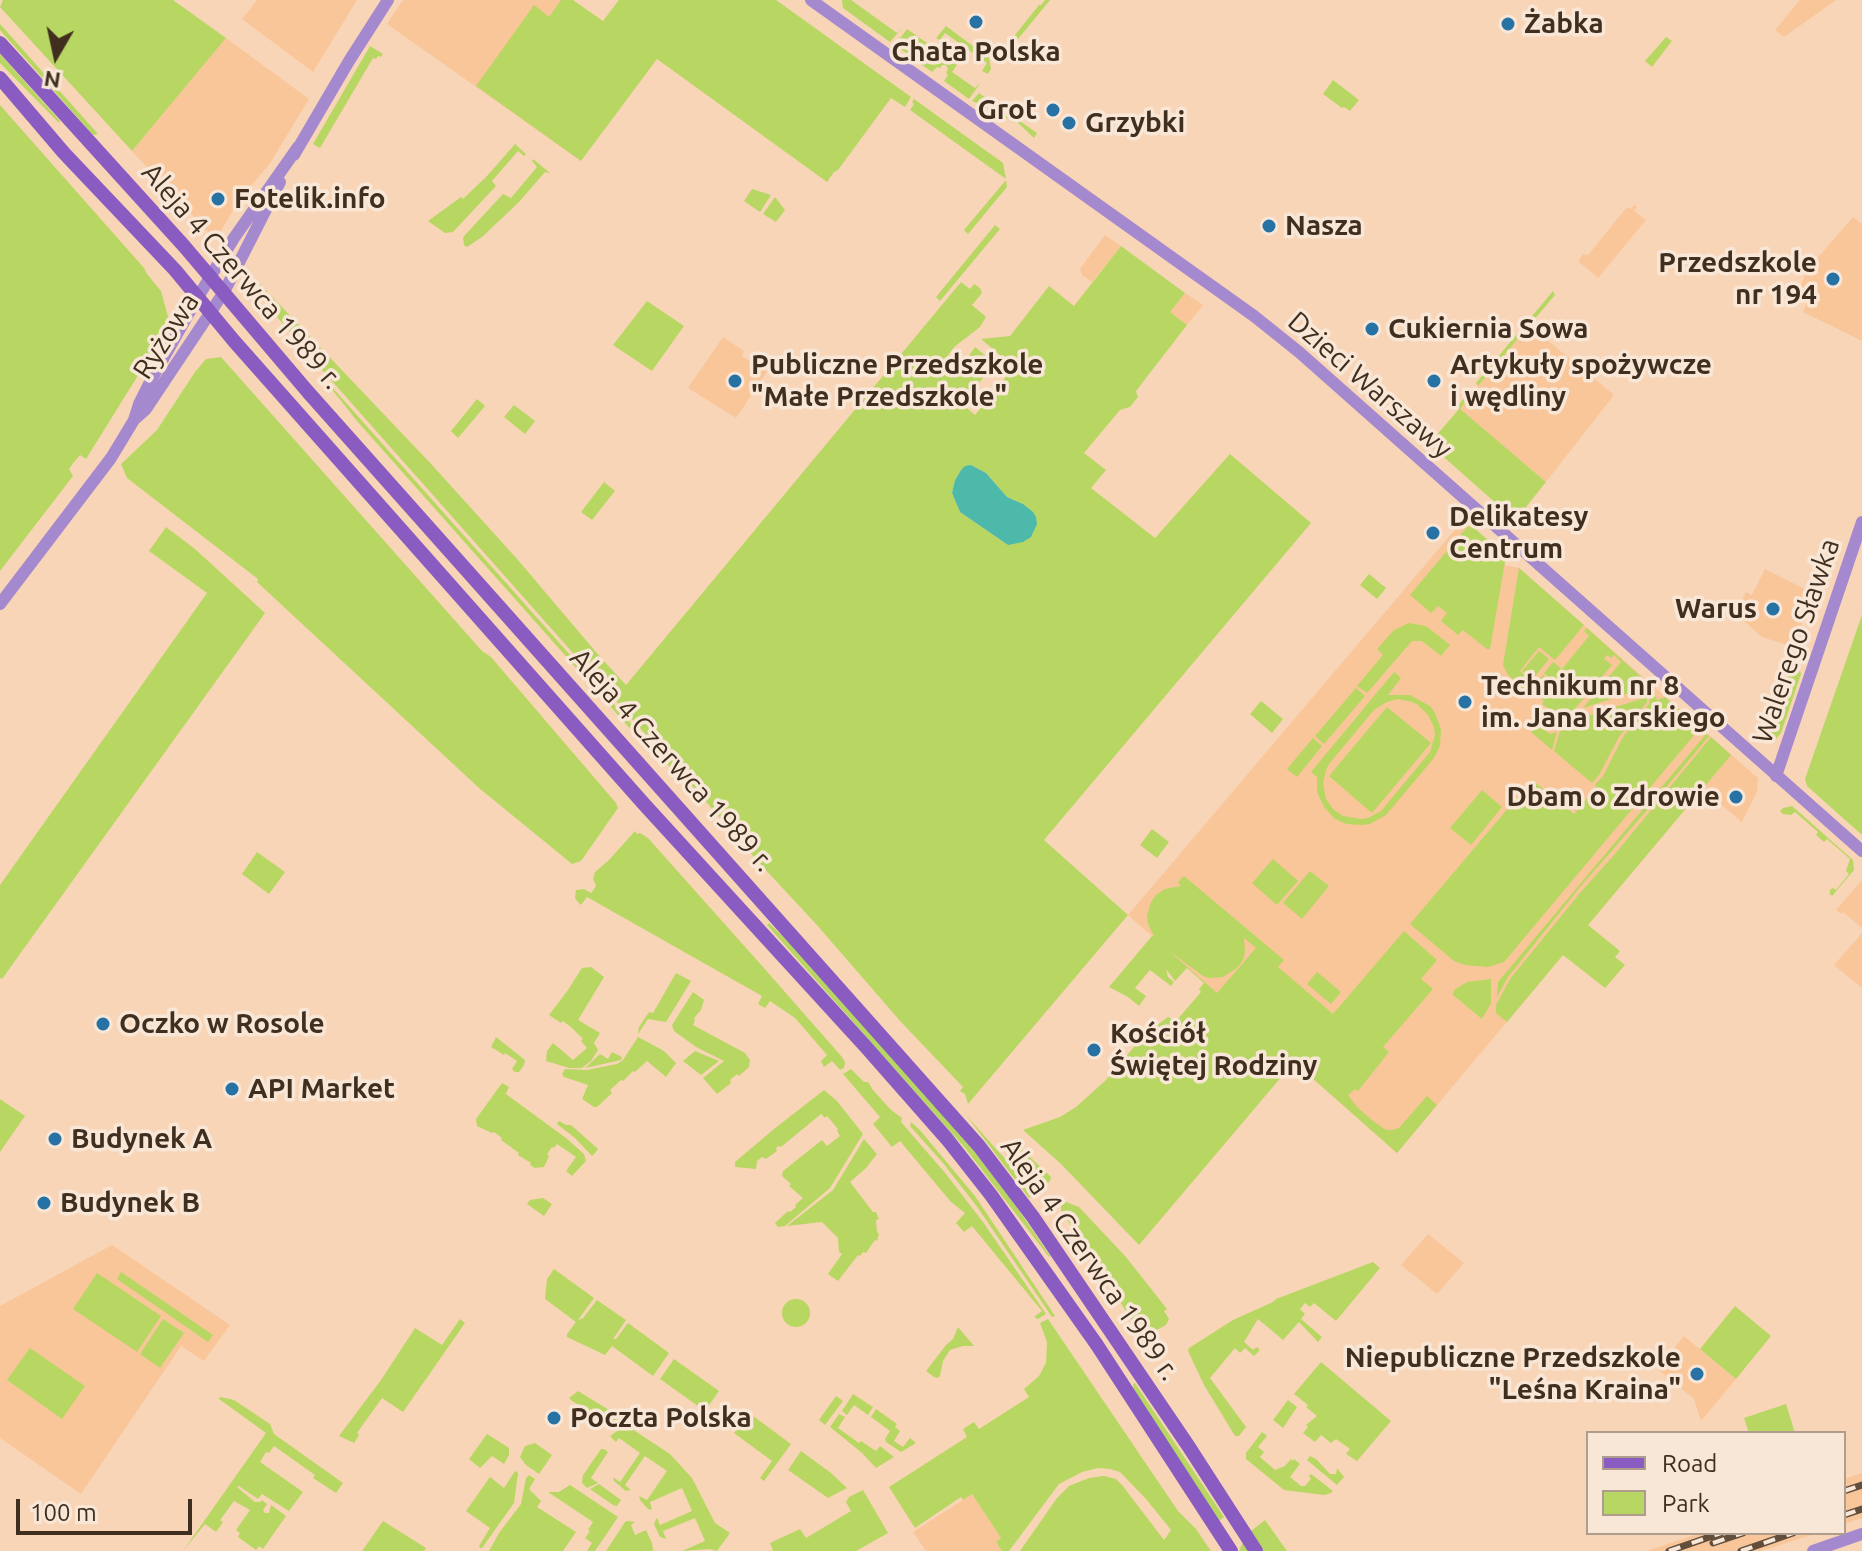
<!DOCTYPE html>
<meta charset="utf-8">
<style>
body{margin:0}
#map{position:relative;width:1862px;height:1551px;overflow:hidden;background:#f9d5b7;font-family:Ubuntu,sans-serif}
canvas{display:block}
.legend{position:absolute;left:1586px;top:1431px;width:260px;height:104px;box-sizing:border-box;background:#f8e6d7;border:2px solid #ae9d8d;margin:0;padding:10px 14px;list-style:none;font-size:24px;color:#402f1f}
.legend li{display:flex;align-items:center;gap:16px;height:40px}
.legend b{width:40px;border:2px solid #ae9d8d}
.north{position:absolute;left:16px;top:16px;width:80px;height:80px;-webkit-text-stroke:6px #f8e6d7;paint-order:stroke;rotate:189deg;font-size:22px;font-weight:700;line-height:32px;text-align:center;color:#402f1f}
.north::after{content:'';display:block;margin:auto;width:28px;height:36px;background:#402f1f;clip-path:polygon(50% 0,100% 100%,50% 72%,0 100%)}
.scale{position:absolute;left:16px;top:1499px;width:176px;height:36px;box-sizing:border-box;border:4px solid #402f1f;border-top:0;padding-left:10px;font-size:24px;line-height:28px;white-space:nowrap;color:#402f1f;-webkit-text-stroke:6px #f8e6d7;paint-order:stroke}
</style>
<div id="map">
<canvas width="1862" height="1551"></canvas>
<ul class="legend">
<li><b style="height:10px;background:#8a5cc2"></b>Road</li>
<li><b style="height:22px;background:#b7d762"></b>Park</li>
</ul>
<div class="north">N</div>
<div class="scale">100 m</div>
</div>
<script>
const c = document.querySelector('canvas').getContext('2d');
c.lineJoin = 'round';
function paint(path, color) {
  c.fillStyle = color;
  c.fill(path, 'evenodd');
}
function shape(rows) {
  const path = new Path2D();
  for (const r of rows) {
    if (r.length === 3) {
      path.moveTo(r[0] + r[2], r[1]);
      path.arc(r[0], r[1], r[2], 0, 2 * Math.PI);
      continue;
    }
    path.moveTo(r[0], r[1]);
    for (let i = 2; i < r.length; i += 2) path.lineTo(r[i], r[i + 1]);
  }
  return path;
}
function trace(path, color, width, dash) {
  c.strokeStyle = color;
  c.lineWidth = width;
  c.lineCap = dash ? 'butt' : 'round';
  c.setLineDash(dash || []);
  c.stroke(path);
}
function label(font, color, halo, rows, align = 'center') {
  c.font = font + ' Ubuntu,sans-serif';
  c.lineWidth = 7;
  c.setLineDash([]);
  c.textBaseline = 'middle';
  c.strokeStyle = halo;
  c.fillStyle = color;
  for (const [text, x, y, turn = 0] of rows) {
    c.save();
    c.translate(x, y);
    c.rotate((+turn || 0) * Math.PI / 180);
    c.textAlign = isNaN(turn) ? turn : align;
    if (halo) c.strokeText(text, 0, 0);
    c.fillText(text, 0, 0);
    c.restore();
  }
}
const built = shape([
 [257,0,357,0,313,72,242,19],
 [403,0,573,0,581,161,387,24],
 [1800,0,1836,0,1784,37,1775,30],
 [226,38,309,99,269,165,241,197,219,234,210,234,132,151],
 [1634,205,1637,207,1634,211,1646,220,1598,278,1578,261,1583,254,1588,255,1627,207,1631,209],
 [1853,217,1862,224,1862,341,1803,312,1807,303,1796,298,1807,270],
 [1105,235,1121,246,1092,282,1082,275,1080,269],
 [1185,293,1203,305,1187,325,1170,312],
 [1529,325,1614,395,1546,482,1459,409],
 [723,337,744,351,742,356,767,372,736,418,688,388],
 [1464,519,1506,556,1504,565,1519,568,1758,778,1757,792,1742,822,1702,789,1397,1153,1128,915],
 [1765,569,1813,593,1793,647,1762,637,1735,613,1746,592,1752,595],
 [1862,880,1862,928,1843,912,1841,914,1836,910],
 [1862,933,1862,988,1834,965],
 [1428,1234,1464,1263,1437,1294,1401,1265],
 [112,1245,230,1325,204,1361,181,1346,81,1494,0,1438,0,1306],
 [1684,1336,1736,1379,1701,1421,1694,1399,1658,1369],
 [1862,1473,1862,1518,1844,1524,1844,1479],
 [972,1494,1001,1538,996,1542,1002,1551,926,1551,913,1532],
 [1700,1533,1818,1533,1761,1551,1647,1551]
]);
const green = shape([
 [3,0,173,0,226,38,132,151,0,7],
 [561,0,573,0,603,21,619,0,776,0,911,97,905,107,891,98,838,170,834,172,827,182,657,59,581,161,476,86,534,5,549,17],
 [842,0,851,0,897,33,903,27,890,42,843,8],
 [1045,0,1050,0,1000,61,999,55,1039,5,1041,5],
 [0,24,98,134,93,135,0,30],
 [946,26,989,58,991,69,988,74,982,71,987,63,945,33,940,40,936,38],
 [907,29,927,43,915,59,895,45],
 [1666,37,1672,41,1652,67,1645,61],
 [370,46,383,54,381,57,378,56,376,59,373,58,320,148,313,144],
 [931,46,934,48,929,56,939,63,944,56,957,65,952,72,975,88,981,82,969,99,944,81,948,75,946,73,948,69,946,65,942,65,940,68,937,67,932,72,918,62],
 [0,54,60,121,59,123,0,63],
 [1333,80,1359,100,1350,111,1344,107,1342,108,1323,94],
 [979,93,1037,133,1034,138,1016,121,1014,123,1001,114,972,101],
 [914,99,1003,163,1006,179,910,110,914,104,912,102],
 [0,105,144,268,147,274,161,291,170,324,86,459,80,455,74,462,69,469,73,476,0,571],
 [515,144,526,154,524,156,518,151,492,181,496,186,453,232,445,233,428,221,461,197,463,199,487,176],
 [533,159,550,173,545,172,519,202,482,237,467,247,464,245,463,238,465,235,503,194,511,198,537,167,532,161],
 [1006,180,1007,187,968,234,964,230],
 [752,189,771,195,760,212,744,201],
 [775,197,785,210,776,222,763,214],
 [995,225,1000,229,940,301,936,297],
 [1121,246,1185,293,1170,312,1187,325,1136,391,1138,397,1130,407,1120,410,1084,453,1106,470,1091,488,1155,538,1230,454,1311,523,1044,840,1128,915,968,1104,965,1094,960,1091,963,1087,901,1022,816,924,762,866,681,773,679,768,674,763,670,767,664,760,665,756,590,672,603,660,626,685,961,282,970,289,974,284,980,288,982,293,972,305,986,317,980,327,954,347,947,357,946,365,955,373,962,370,965,361,975,347,995,363,962,404,975,415,1014,367,981,339,1010,336,1049,286,1074,306],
 [971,465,986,473,1007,497,1023,504,1008,545,960,512,952,493,955,480,961,470],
 [260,284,433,466,518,560,601,658,588,670,323,371,261,298],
 [1553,291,1555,295,1478,386,1476,383],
 [647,301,684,326,652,371,613,345],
 [221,357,482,651,491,657,616,803,618,808,581,861,572,864,479,788,257,582,258,579,127,478,121,464,157,430,195,372,206,359],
 [331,386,651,746,650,747,642,742,357,421,330,387],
 [1471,389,1475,390,1460,409,1546,482,1526,507,1535,514,1524,525,1516,521,1429,444,1459,409,1457,407],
 [477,399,485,406,458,438,451,431],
 [514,405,535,421,525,434,504,417],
 [604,482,615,491,592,520,581,512],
 [1472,526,1506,556,1490,649,1487,649,1463,630,1458,635,1441,621,1447,613,1438,606,1431,613,1410,595,1467,527],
 [166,527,195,549,265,613,2,979,0,978,0,885,207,593,149,551],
 [1519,568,1584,625,1555,660,1539,647,1520,671,1533,683,1526,691,1508,675,1503,665],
 [1369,574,1386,588,1377,599,1360,585],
 [1862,615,1862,835,1807,786,1805,779],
 [1409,623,1426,626,1450,645,1441,656,1422,641,1412,641,1367,693,1357,686,1383,655,1377,649,1394,630],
 [1587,628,1651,686,1583,708,1621,662,1614,655,1611,658,1607,655,1604,659,1612,665,1573,711,1556,714,1542,704,1544,701,1531,689,1543,675,1557,686,1558,684,1544,673,1553,662,1562,669,1589,636,1584,631],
 [1539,651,1549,659,1533,679,1522,671],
 [1791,667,1800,671,1801,674,1781,733,1775,740,1766,736,1766,731],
 [1394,672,1401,678,1388,695,1410,695,1430,706,1435,713,1441,729,1440,746,1434,758,1386,815,1370,824,1362,825,1346,824,1335,819,1324,807,1317,792,1317,777,1311,772],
 [1398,699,1412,702,1418,705,1428,715,1434,727,1435,735,1430,752,1381,811,1368,818,1361,819,1343,816,1333,809,1326,799,1323,783,1326,770,1329,764,1374,710,1387,702],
 [1356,688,1365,696,1324,744,1315,736],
 [1654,694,1657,700,1665,697,1700,728,1504,962,1488,967,1465,965,1454,961,1410,924,1532,780,1574,814,1596,787,1595,785,1603,776,1623,737,1649,704,1650,696],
 [1647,697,1647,702,1619,737,1599,775,1592,783,1554,751,1560,731,1577,725,1584,717],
 [1261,701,1283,719,1272,733,1250,714],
 [1387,707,1431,743,1372,813,1329,776],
 [1534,721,1550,734,1557,732,1552,750,1531,732,1533,730,1532,724],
 [1706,734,1709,736,1648,809,1580,887,1508,977,1497,997,1498,982],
 [1711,737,1731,755,1588,925,1620,951,1615,957,1625,965,1605,988,1563,955,1507,1022,1496,1013,1496,1005,1510,979,1580,893,1615,854],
 [1313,738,1322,746,1297,777,1287,769],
 [1482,790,1502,807,1471,845,1450,828],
 [1792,806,1853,860,1854,870,1832,896,1830,894,1830,890,1833,888,1836,890,1849,874,1846,871,1850,859,1827,839,1824,842,1816,835,1818,832,1795,812,1791,815,1783,814,1780,811,1783,808],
 [1152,829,1169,842,1157,858,1140,845],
 [635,831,637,834,640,833,648,838,763,967,842,1057,845,1062,844,1068,840,1070,832,1061,824,1067,821,1061,827,1055,795,1018,770,1001,765,1008,758,1004,762,996,587,897,581,905,577,901,575,898,576,890,584,889,591,893,596,886,593,879,595,872,609,860],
 [257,852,285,872,269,894,242,874],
 [1273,859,1298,881,1277,905,1252,883],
 [1310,871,1329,886,1302,919,1283,903],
 [1184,876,1284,960,1278,967,1333,1014,1404,931,1437,960,1421,979,1433,989,1383,1047,1389,1052,1358,1091,1355,1089,1348,1095,1357,1107,1373,1121,1386,1130,1392,1130,1399,1128,1427,1096,1437,1105,1397,1153,1294,1062,1139,1245,1061,1164,1023,1130,1060,1117,1076,1107,1106,1080,1144,1035,1168,1017,1176,1021,1201,992,1199,989,1204,983,1187,968,1175,981,1166,969,1168,977,1174,982,1171,986,1150,970,1135,988,1146,996,1139,1006,1128,997,1109,987,1152,936,1154,936,1148,924,1147,916,1151,902,1156,895,1165,889,1181,886,1178,882],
 [1244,938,1256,948,1217,993,1169,951,1203,976,1209,978,1223,977,1237,968,1243,960,1245,952],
 [769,923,803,956,968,1143,1012,1200,1050,1256,1049,1257,965,1148,767,925],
 [591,967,604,977,578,1020,600,1033,594,1043,598,1050,591,1061,582,1068,569,1068,546,1061,547,1051,553,1043,573,1060,587,1048,581,1041,583,1039,572,1028,563,1021,561,1023,549,1015,568,990,582,968],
 [1317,972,1341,992,1331,1004,1307,984],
 [676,973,691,981,666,1022,648,1019,638,1034,639,1027,649,1012,653,1013],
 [1491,979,1491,1003,1482,1019,1453,995,1454,990,1467,982],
 [693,992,704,1000,701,1010,694,1018,695,1020,693,1025,745,1053,750,1060,749,1067,739,1076,737,1074,730,1080,731,1083,717,1094,703,1078,724,1061,696,1047,674,1031,672,1025],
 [496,1037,525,1060,524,1065,519,1072,515,1072,512,1069,517,1061,505,1053,504,1055,491,1047],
 [638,1037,664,1051,676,1063,666,1077,647,1061,635,1072,633,1071,623,1081,621,1080,610,1090,612,1093,597,1107,594,1107,582,1099,588,1085,564,1077,562,1074,565,1069,587,1070,617,1064,623,1060],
 [695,1051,719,1061,701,1075,683,1061],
 [612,1052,622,1057,621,1060,585,1068,600,1054,608,1059],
 [851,1069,864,1082,868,1082,873,1090,891,1110,902,1118,901,1122,946,1174,983,1222,1046,1314,1038,1319,1034,1317,1042,1311,972,1226,964,1232,956,1223,965,1213,951,1202,900,1141,892,1147,873,1124,880,1117,843,1074],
 [502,1083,509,1087,506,1094,510,1097,566,1138,584,1154,586,1161,572,1176,566,1171,576,1157,557,1144,554,1148,552,1147,547,1154,549,1156,544,1167,535,1168,530,1165,531,1163,518,1155,519,1153,501,1140,502,1138,494,1132,492,1133,477,1126,476,1119],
 [824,1090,837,1101,863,1134,830,1188,785,1226,778,1227,775,1223,788,1211,790,1212,796,1207,795,1205,803,1198,789,1186,791,1184,782,1176,783,1171,822,1140,827,1146,840,1136,837,1131,838,1129,827,1116,825,1118,821,1114,781,1147,778,1146,776,1149,777,1151,766,1159,762,1157,757,1161,756,1169,735,1167,735,1162,774,1129],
 [0,1099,25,1116,0,1152],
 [966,1115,997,1150,1037,1193,1029,1198],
 [559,1121,566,1125,571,1125,598,1149,595,1153,592,1156,575,1138,557,1124],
 [911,1122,919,1129,975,1196,1055,1316,1052,1317,978,1208,943,1163,910,1126],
 [864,1139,877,1154,866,1168,850,1182,873,1212,876,1212,879,1219,876,1220,877,1232,879,1234,877,1241,875,1240,866,1253,863,1252,860,1256,858,1255,838,1281,828,1274,842,1254,839,1252,838,1238,822,1222,787,1226,833,1190],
 [1010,1142,1014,1142,1051,1177,1050,1181,1046,1185,1041,1185,1006,1148],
 [543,1198,552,1204,544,1216,527,1204,530,1200],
 [1066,1202,1079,1207,1126,1257,1167,1309,1164,1311,1169,1319,1166,1325,1151,1333,1145,1333,1131,1319,1061,1210,1061,1204],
 [1373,1262,1380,1268,1336,1321,1314,1303,1310,1307,1305,1303,1300,1309,1305,1314,1301,1319,1322,1337,1318,1342,1299,1322,1283,1340,1258,1319,1244,1342,1253,1350,1257,1347,1260,1350,1254,1356,1245,1348,1240,1353,1235,1348,1210,1378,1246,1427,1239,1436,1235,1436,1204,1385,1188,1351,1189,1348,1233,1320,1273,1302,1276,1299],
 [554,1269,594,1298,578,1320,583,1318,597,1300,626,1320,613,1339,616,1339,628,1323,669,1353,653,1376,612,1346,605,1355,567,1337,567,1334,576,1322,545,1299,547,1279],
 [121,1272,213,1335,208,1342,117,1279],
 [97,1273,161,1316,137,1352,73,1309],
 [796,1313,14],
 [1735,1306,1771,1336,1736,1379,1700,1349],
 [163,1319,184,1333,160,1368,140,1354],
 [460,1319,465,1323,403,1412,382,1398,357,1433,359,1435,354,1443,339,1436,381,1380,415,1328,442,1345],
 [1048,1319,1178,1511,1196,1529,1211,1551,1020,1551,1057,1498,1069,1486,1089,1478,1104,1476,1116,1479,1122,1485,1164,1540,1171,1530,1146,1499,1120,1472,1110,1469,1098,1468,1082,1472,1059,1484,1009,1551,1002,1551,996,1542,1001,1538,972,1494,963,1500,961,1497,915,1528,889,1487,967,1437,963,1429,974,1422,979,1429,1029,1397,1024,1389,1039,1376,1046,1363,1047,1342,1040,1323],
 [958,1327,974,1346,963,1346,950,1350,943,1361,940,1376,938,1378,934,1377,926,1371,946,1345,953,1339],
 [30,1348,85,1386,62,1419,7,1380],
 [674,1359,719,1391,705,1411,660,1379],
 [1321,1362,1391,1421,1357,1461,1346,1454,1350,1449,1336,1439,1331,1443,1321,1435,1315,1442,1303,1433,1308,1427,1306,1425,1317,1416,1306,1407,1308,1405,1294,1394],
 [1135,1383,1224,1517,1219,1521,1134,1391,1133,1384],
 [578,1391,622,1418,614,1429,571,1400,569,1398],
 [853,1394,873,1407,868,1415,854,1405,847,1415,842,1411],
 [836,1396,843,1401,825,1425,819,1420],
 [220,1397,234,1400,270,1424,274,1434,343,1483,336,1493,313,1478,315,1475,274,1446,269,1453,266,1452,260,1462,303,1492,289,1511,262,1494,258,1499,239,1486,237,1487,255,1502,260,1502,262,1500,267,1504,263,1510,265,1513,269,1513,271,1505,286,1516,263,1549,259,1546,256,1550,238,1537,240,1533,236,1530,250,1510,234,1501,220,1520,223,1522,216,1532,205,1524,183,1551,266,1433,219,1399],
 [1288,1400,1297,1407,1283,1428,1273,1420],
 [1786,1404,1795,1433,1749,1433,1744,1418],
 [876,1409,897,1424,895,1427,900,1431,894,1441,903,1447,910,1438,916,1443,901,1452,886,1442,885,1439,890,1431,871,1417],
 [749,1413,791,1444,764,1481,760,1478,772,1461,734,1433],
 [839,1414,845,1417,838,1428,859,1443,861,1441,876,1451,880,1446,894,1457,876,1468,862,1453,830,1427],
 [626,1425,670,1454,692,1478,715,1523,730,1533,717,1551,709,1549,682,1551,705,1541,695,1518,663,1531,666,1539,660,1537,654,1524,656,1519,657,1518,660,1525,692,1511,682,1488,650,1502,652,1510,648,1509,640,1500,639,1496,647,1500,667,1471,645,1456,625,1485,631,1490,626,1491,614,1481,613,1477,620,1482,640,1453,619,1438,616,1442,610,1436],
 [1262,1432,1267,1436,1258,1447,1264,1452,1260,1457,1275,1470,1285,1466,1291,1459,1293,1461,1294,1459,1300,1464,1290,1477,1301,1486,1305,1486,1311,1479,1309,1476,1311,1474,1333,1491,1331,1493,1324,1495,1284,1490,1246,1459,1246,1453],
 [487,1434,509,1448,509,1455,504,1464,492,1456,480,1468,469,1459],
 [535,1443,552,1455,539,1474,526,1465,520,1457,525,1446],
 [601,1449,604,1449,608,1452,591,1478,598,1483,587,1488,582,1483,583,1475],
 [801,1451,831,1473,847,1488,828,1498,788,1470],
 [1310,1456,1316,1459,1330,1474,1336,1474,1337,1468,1344,1477,1337,1485,1307,1460],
 [515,1471,518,1473,514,1503,482,1548,480,1548,479,1546,490,1528,466,1511,490,1477,504,1488],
 [529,1475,535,1479,529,1489,541,1501,537,1507,576,1532,563,1551,489,1551,499,1533,521,1504,526,1478],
 [599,1484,621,1500,617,1506,613,1505,590,1489],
 [570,1485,618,1517,595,1551,587,1551,592,1543,585,1538,590,1531,588,1530,593,1522,548,1492,559,1492],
 [863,1490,888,1533,856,1551,773,1551,770,1543,800,1529,806,1538,851,1511,846,1502,849,1497],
 [1265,1520,1287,1551,1239,1551,1244,1540,1251,1531],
 [383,1521,426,1548,424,1551,362,1551],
 [628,1521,635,1522,631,1525,635,1535,646,1530,652,1543,653,1551,606,1551,625,1522]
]);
const water = shape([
 [971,465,986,473,1007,497,1023,504,1033,512,1036,517,1037,524,1031,537,1023,542,1008,545,960,512,952,493,955,480,961,470,965,466]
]);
const tertiary = shape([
 [811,0,1254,316,1299,352,1862,851],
 [294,155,349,61,388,0],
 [136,418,146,409,224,292,280,182],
 [0,604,111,458,134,420,139,404,150,382,198,297,234,238,298,147],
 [1776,776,1862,522],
 [1813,1551,1862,1534]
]);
const secondary = shape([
 [0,43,184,246,308,392,979,1146,1033,1217,1189,1447,1256,1551],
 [0,78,64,153,175,270,234,341,643,803,866,1047,947,1139,991,1195,1097,1345,1231,1551]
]);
const rail = shape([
 [1844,1491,1862,1485],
 [1844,1515,1862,1509],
 [1713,1543,1743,1533],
 [1669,1551,1721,1533],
 [1741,1551,1793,1533]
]);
const markers = [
 [976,22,8,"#2672a4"],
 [1508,24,8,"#2672a4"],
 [1053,110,8,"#2672a4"],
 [1069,123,8,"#2672a4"],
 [218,199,8,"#2672a4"],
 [1269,226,8,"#2672a4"],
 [1833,279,8,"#2672a4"],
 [1372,329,8,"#2672a4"],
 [735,381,8,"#2672a4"],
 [1434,381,8,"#2672a4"],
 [1433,533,8,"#2672a4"],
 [1773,609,8,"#2672a4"],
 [1465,702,8,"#2672a4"],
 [1736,797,8,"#2672a4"],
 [103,1024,8,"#2672a4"],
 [1094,1050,8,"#2672a4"],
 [232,1089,8,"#2672a4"],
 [55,1139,8,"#2672a4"],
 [44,1203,8,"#2672a4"],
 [1697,1374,8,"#2672a4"],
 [554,1418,8,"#2672a4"]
];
const poiNames = [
 ["Żabka",1524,24],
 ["Chata Polska",976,52,"center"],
 ["Grot",1037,110,"right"],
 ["Grzybki",1085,123],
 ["Fotelik.info",234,199],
 ["Nasza",1285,226],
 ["Przedszkole",1817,263,"right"],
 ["nr 194",1817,295,"right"],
 ["Cukiernia Sowa",1388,329],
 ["Publiczne Przedszkole",751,365],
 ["\"Małe Przedszkole\"",751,397],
 ["Artykuły spożywcze",1450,365],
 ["i wędliny",1450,397],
 ["Delikatesy",1449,517],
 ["Centrum",1449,549],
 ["Warus",1757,609,"right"],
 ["Technikum nr 8",1481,686],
 ["im. Jana Karskiego",1481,718],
 ["Dbam o Zdrowie",1720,797,"right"],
 ["Oczko w Rosole",119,1024],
 ["Kościół",1110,1034],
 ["Świętej Rodziny",1110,1066],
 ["API Market",248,1089],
 ["Budynek A",71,1139],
 ["Budynek B",60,1203],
 ["Niepubliczne Przedszkole",1681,1358,"right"],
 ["\"Leśna Kraina\"",1681,1390,"right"],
 ["Poczta Polska",570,1418]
];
const streetNames = [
 ["Aleja 4 Czerwca 1989 r.",242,276,49],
 ["Ryżowa",166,336,-57],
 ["Dzieci Warszawy",1370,385,41],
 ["Walerego Sławka",1796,641,-71],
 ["Aleja 4 Czerwca 1989 r.",672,760,48],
 ["Aleja 4 Czerwca 1989 r.",1090,1259,55]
];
paint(built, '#f9c69a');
paint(green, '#b7d762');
paint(water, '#4db9aa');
trace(tertiary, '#a589ce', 12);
trace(secondary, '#8a5cc2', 14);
trace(rail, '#634e3c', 7);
trace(rail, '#f8e6d7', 4, [12]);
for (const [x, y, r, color] of markers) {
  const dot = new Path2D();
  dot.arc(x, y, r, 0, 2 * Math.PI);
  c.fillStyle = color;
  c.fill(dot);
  trace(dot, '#f8e6d7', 3);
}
label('bold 28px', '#402f1f', '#f8e6d7', poiNames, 'left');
label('28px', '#402f1f', '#f8e6d7', streetNames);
</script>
